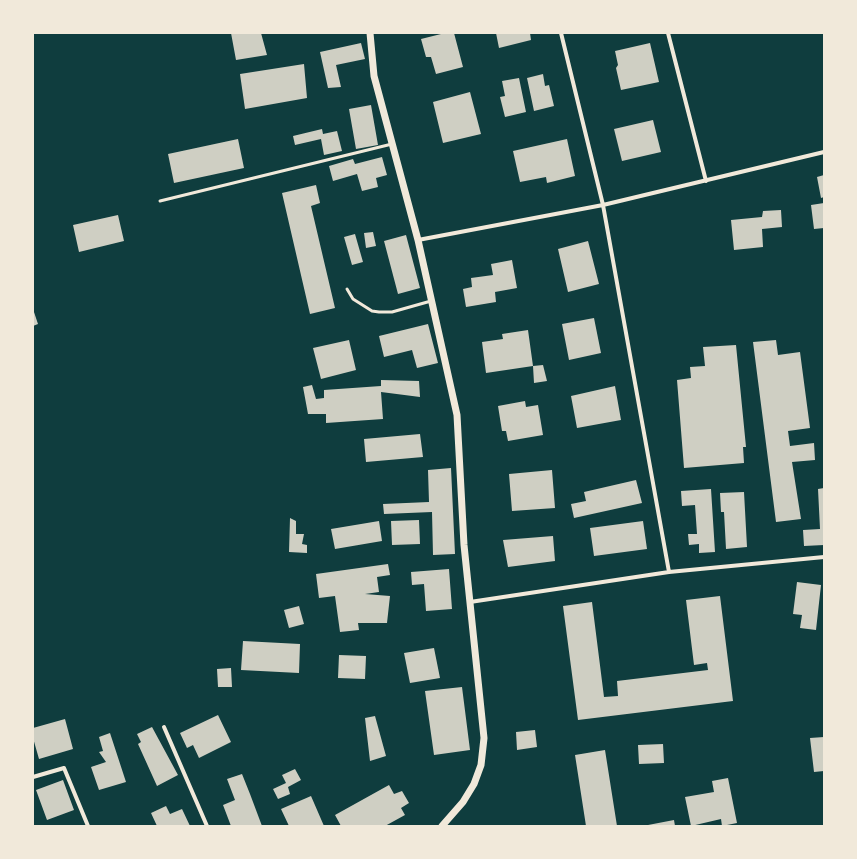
<!DOCTYPE html>
<style>
body{margin:0}
#map{position:relative;width:857px;height:859px;overflow:hidden;background:#0f3d3e;font-family:Ubuntu,sans-serif}
canvas{display:block}
.frame{position:absolute;inset:0;border:34px solid #f1e9da;pointer-events:none}
</style>
<div id="map">
<canvas width="857" height="859"></canvas>
<div class="frame"></div>
</div>
<script>
const c = document.querySelector('canvas').getContext('2d');
c.lineJoin = 'round';
function paint(path, color) {
  c.fillStyle = color;
  c.fill(path, 'evenodd');
}
function shape(rows) {
  const path = new Path2D();
  for (const r of rows) {
    path.moveTo(r[0], r[1]);
    for (let i = 2; i < r.length; i += 2) path.lineTo(r[i], r[i + 1]);
  }
  return path;
}
function trace(path, color, width, dash) {
  c.strokeStyle = color;
  c.lineWidth = width;
  c.lineCap = dash ? 'butt' : 'round';
  c.setLineDash(dash || []);
  c.stroke(path);
}
const building = shape([
 [231,33,261,33,267,55,236,60],
 [445,33,454,33,463,67,436,74,431,57,426,57,421,39],
 [496,33,530,33,531,40,499,48],
 [361,43,365,59,336,65,341,87,328,88,320,52],
 [650,43,659,82,621,90,616,68,618,65,615,51],
 [304,64,307,98,245,109,240,74],
 [543,74,545,86,549,85,554,106,534,111,527,78],
 [519,78,526,112,505,117,500,97,505,96,502,81],
 [470,92,481,134,443,143,433,102],
 [371,105,378,145,356,149,349,109],
 [653,120,661,152,622,161,614,129],
 [322,129,323,134,337,131,342,151,324,155,321,139,295,145,293,136],
 [238,139,244,168,174,183,168,154],
 [567,139,575,176,547,183,546,177,520,182,513,151],
 [382,157,387,175,376,178,378,187,362,191,357,174,333,181,329,166,353,159,355,164],
 [824,175,824,197,821,198,817,177],
 [316,185,320,203,311,206,335,308,310,314,282,193],
 [824,203,824,228,814,229,811,205],
 [781,210,782,227,762,229,763,247,734,250,731,220,762,217,763,211],
 [118,215,124,241,79,252,73,225],
 [373,232,376,246,366,248,364,233],
 [355,234,363,262,352,265,344,237],
 [406,235,420,288,398,294,384,241],
 [588,241,599,284,568,292,558,249],
 [512,260,517,288,495,292,496,302,466,307,463,289,472,287,471,278,493,275,491,264],
 [33,309,38,324,33,326],
 [594,318,601,353,569,360,562,324],
 [428,324,438,363,417,368,412,350,384,357,379,336],
 [528,330,533,366,486,373,482,342,503,339,502,334],
 [349,340,356,370,321,379,313,348],
 [776,340,778,355,800,352,810,428,788,431,790,446,814,443,815,460,792,462,801,519,776,522,753,342],
 [736,345,746,447,743,447,744,463,684,468,677,380,691,378,690,367,705,366,703,347],
 [543,365,547,381,534,383,533,366],
 [381,380,419,381,420,397,381,392,383,419,326,423,326,414,308,414,303,387,312,385,316,399,324,398,324,390,381,386],
 [615,386,621,420,577,428,571,396],
 [525,401,526,407,538,405,543,435,508,441,506,431,502,431,498,406],
 [420,434,423,457,366,462,364,439],
 [451,468,455,554,433,555,432,512,384,514,383,504,429,502,428,470],
 [552,470,555,508,512,511,509,474],
 [636,480,642,503,574,518,571,504,586,501,584,492],
 [824,488,824,545,804,546,803,530,820,529,818,489],
 [711,489,715,552,699,553,699,544,689,545,688,534,697,534,695,505,682,506,681,491],
 [744,492,747,547,726,549,724,512,721,512,720,493],
 [290,518,296,521,296,534,304,534,302,544,307,545,307,553,289,552],
 [419,520,420,544,392,545,391,521],
 [379,521,382,541,335,549,331,529],
 [643,521,647,549,594,556,590,528],
 [553,536,555,561,508,567,503,540],
 [388,564,390,575,377,577,379,592,365,594,390,596,387,623,358,623,359,630,340,632,335,596,319,598,316,574],
 [449,569,452,609,426,611,424,584,412,585,411,572],
 [797,582,821,585,816,630,800,628,802,615,793,614],
 [720,596,733,701,578,720,563,606,592,602,604,697,618,696,617,681,708,670,707,663,694,665,686,600],
 [299,606,304,624,289,628,284,610],
 [243,641,300,644,299,673,241,670],
 [434,648,440,678,410,683,404,653],
 [339,655,366,656,365,679,338,678],
 [231,668,232,687,218,687,217,669],
 [462,687,470,750,434,755,425,691],
 [218,715,231,742,199,758,193,745,187,748,180,733],
 [375,716,386,756,370,761,365,718],
 [65,719,73,749,39,759,33,738,33,728],
 [152,727,178,775,157,786,138,744,141,742,137,734],
 [535,730,537,747,517,750,516,732],
 [110,733,126,782,99,790,91,767,106,762,99,752,103,751,99,737],
 [824,737,824,771,814,772,810,738],
 [663,744,664,763,639,764,638,745],
 [605,750,617,826,586,826,575,755],
 [295,769,301,780,288,787,290,794,278,799,273,789,286,783,282,775],
 [242,774,250,794,262,826,231,826,223,805,235,800,227,779],
 [728,778,737,823,722,826,721,819,691,826,685,797,714,792,712,781],
 [63,780,74,810,47,820,36,790],
 [389,785,394,794,402,791,409,803,401,808,405,815,385,826,341,826,335,815],
 [311,796,324,826,289,826,281,809],
 [166,806,170,814,182,809,190,826,157,826,151,813],
 [674,820,675,826,648,826,648,825]
]);
const service = shape([
 [160,201,392,144],
 [347,289,353,299,372,311,379,312,392,312,431,301]
]);
const minor = shape([
 [561,33,603,205,669,572],
 [668,33,706,181],
 [418,240,603,205,824,152],
 [470,602,669,572,824,557],
 [164,727,207,826],
 [33,777,64,768,88,826]
]);
const tertiary = shape([
 [370,33,374,76,418,240,457,415,464,545,484,738,481,765,474,784,463,802,442,826]
]);
paint(building, '#cfcfc3');
trace(service, '#f1e9da', 3);
trace(minor, '#f1e9da', 4);
trace(tertiary, '#f1e9da', 7);
</script>
